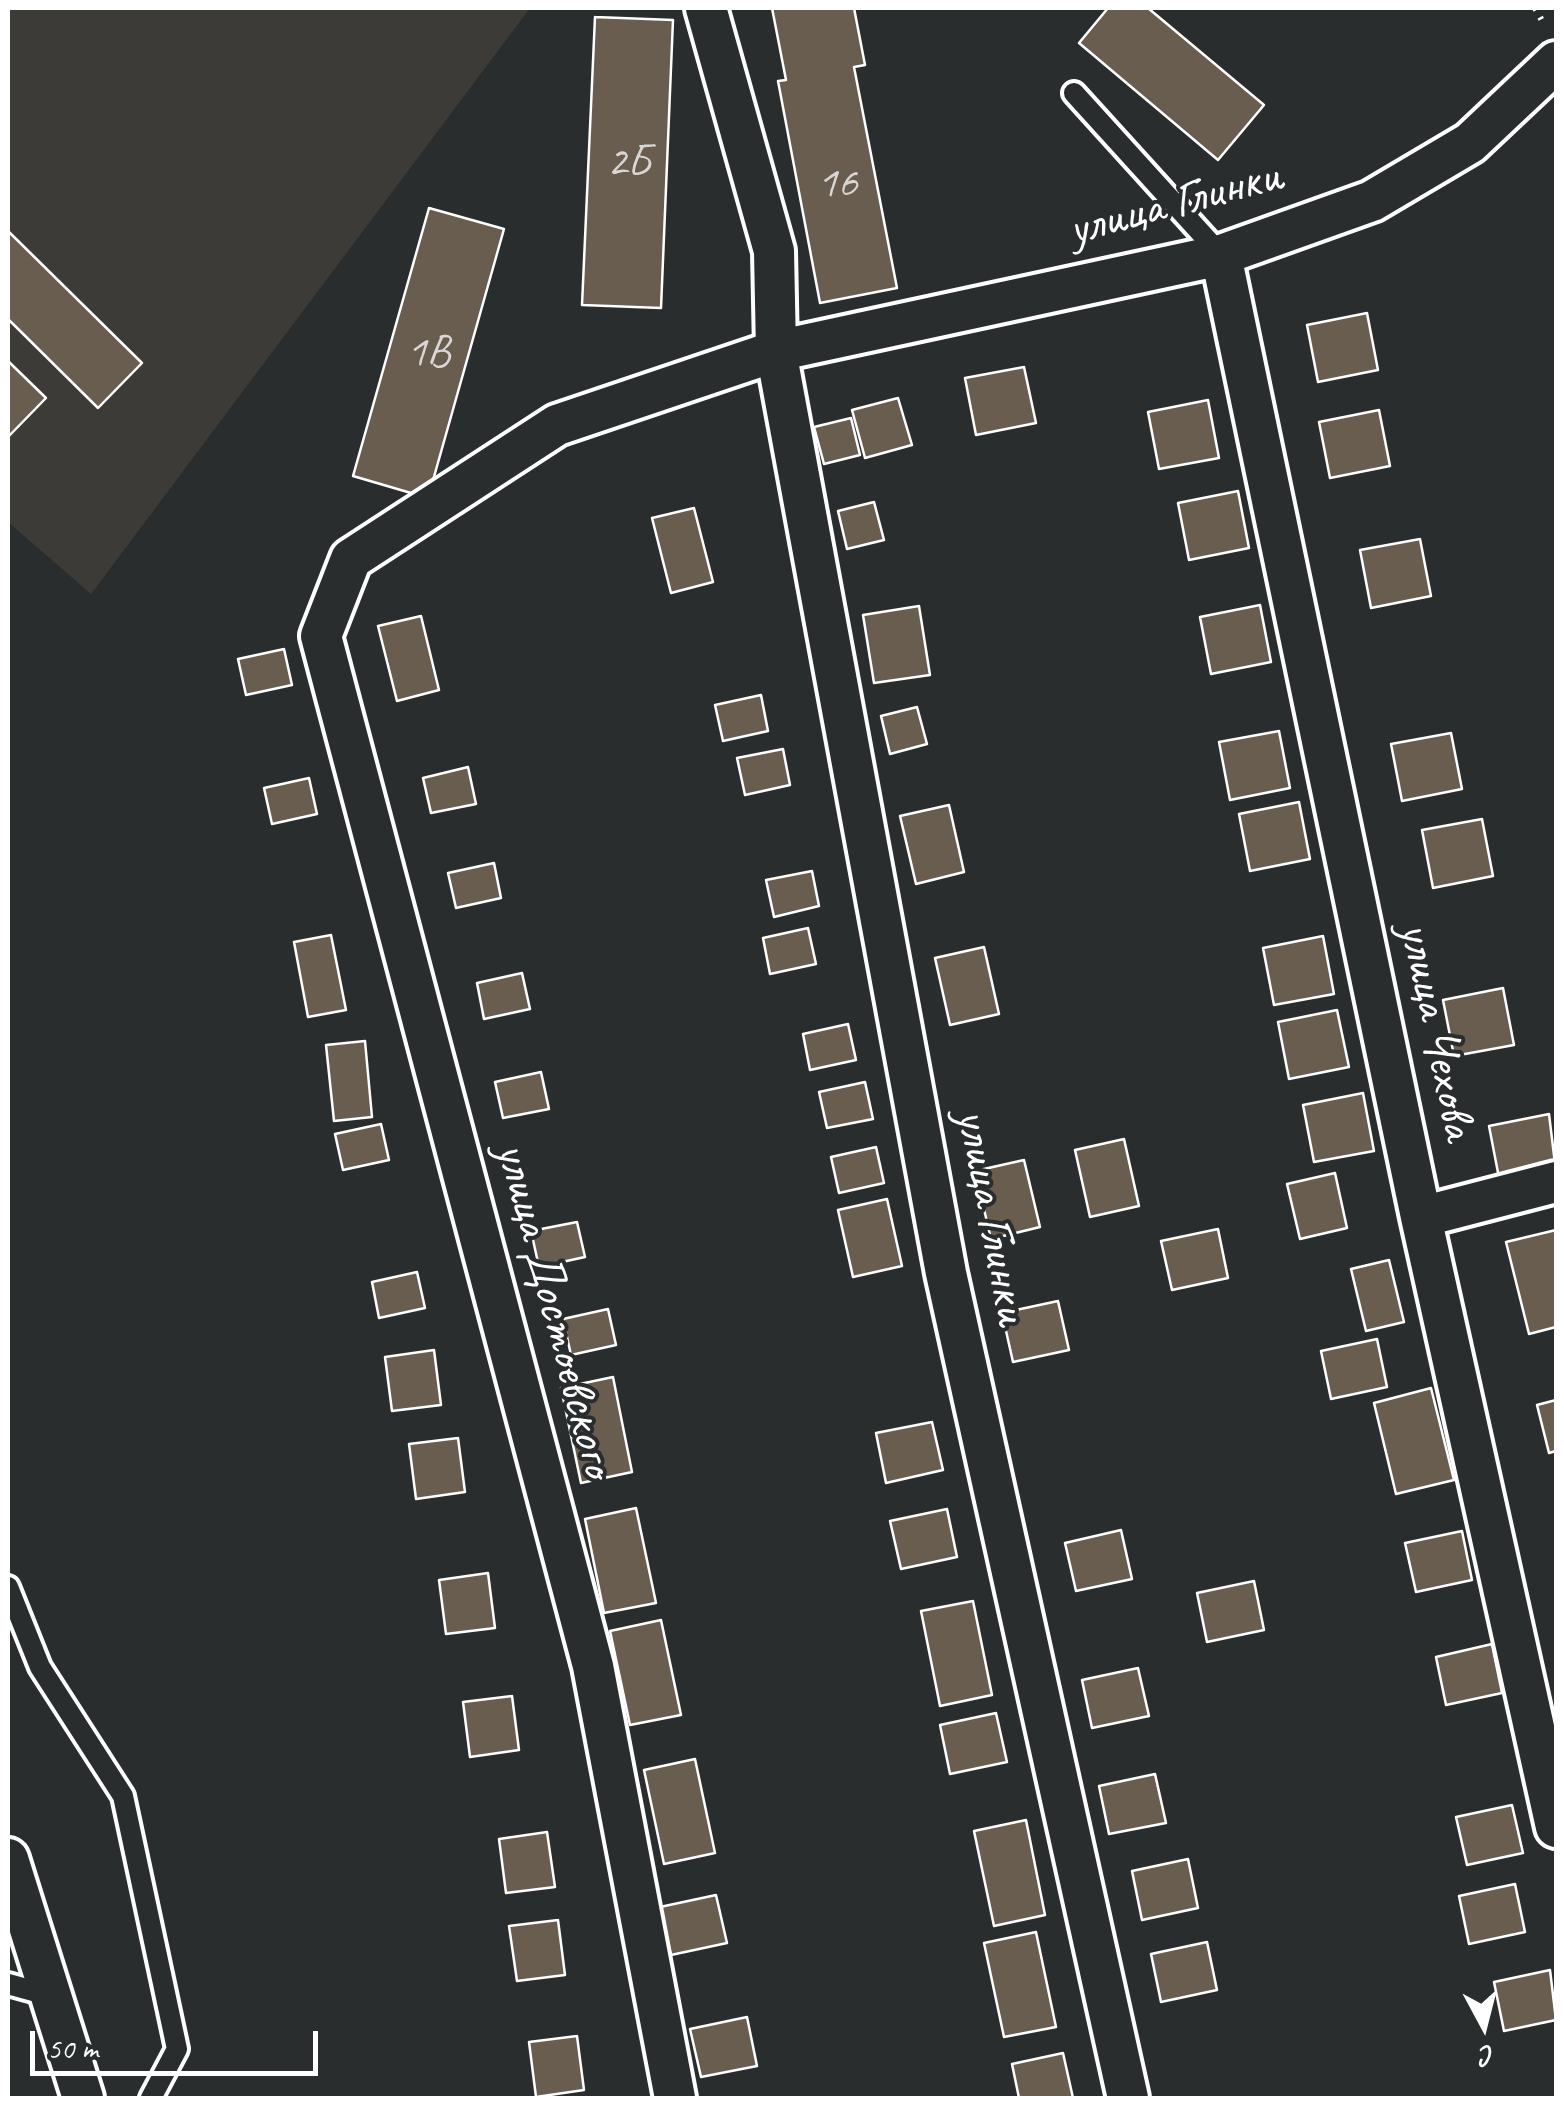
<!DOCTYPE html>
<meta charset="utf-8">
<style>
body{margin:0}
#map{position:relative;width:1564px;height:2106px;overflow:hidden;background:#2a2d2e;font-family:Caveat,sans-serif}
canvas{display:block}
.frame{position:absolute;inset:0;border:10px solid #fff;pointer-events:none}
.north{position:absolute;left:1434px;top:1976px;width:100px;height:100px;-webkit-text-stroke:8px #2a2d2e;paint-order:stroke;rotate:173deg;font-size:28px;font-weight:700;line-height:40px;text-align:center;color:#fff}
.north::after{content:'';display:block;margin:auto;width:35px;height:45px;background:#fff;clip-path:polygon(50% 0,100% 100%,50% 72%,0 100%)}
.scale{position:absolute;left:30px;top:2031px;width:288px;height:45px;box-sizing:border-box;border:5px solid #fff;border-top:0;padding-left:12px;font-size:30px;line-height:35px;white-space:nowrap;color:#fff;-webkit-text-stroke:8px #2a2d2e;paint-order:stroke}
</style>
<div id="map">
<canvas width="1564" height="2106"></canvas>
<div class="frame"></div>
<div class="north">С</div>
<div class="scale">50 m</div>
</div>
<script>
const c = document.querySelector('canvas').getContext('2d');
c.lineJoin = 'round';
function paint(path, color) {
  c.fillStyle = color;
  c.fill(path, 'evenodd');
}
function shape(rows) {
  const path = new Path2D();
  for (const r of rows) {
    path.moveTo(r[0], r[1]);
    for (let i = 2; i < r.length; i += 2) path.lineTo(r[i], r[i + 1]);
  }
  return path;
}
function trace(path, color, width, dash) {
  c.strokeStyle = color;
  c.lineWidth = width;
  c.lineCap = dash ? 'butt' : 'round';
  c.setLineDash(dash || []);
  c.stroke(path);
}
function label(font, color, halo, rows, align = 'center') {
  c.font = font + ' Caveat,sans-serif';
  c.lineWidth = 8;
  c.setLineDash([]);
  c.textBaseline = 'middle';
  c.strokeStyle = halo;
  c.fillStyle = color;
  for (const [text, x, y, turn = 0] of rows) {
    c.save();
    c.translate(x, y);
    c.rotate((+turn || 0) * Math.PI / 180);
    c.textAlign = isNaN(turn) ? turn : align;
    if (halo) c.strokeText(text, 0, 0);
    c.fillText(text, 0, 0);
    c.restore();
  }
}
const built = shape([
 [8,8,530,8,91,594,8,522]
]);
const building = shape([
 [772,8,854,8,865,65,854,67,897,288,820,303,778,81,786,80,772,8],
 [1108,8,1148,8,1264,105,1218,160,1079,43,1108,8],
 [595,17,673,20,661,308,582,305,595,17],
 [429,208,504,229,428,498,353,476,429,208],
 [8,231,142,363,98,408,8,319,8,231],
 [1367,313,1378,370,1318,382,1307,325,1367,313],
 [8,361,46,398,8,437,8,361],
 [1024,367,1036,423,976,435,965,378,1024,367],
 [898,398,912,445,865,458,852,410,898,398],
 [1208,400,1219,458,1159,469,1148,412,1208,400],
 [1379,410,1390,466,1330,478,1319,422,1379,410],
 [851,418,860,455,824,464,814,427,851,418],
 [1238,491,1249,548,1189,560,1178,503,1238,491],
 [874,502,884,540,847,549,838,511,874,502],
 [694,508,713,582,671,593,652,518,694,508],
 [1420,539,1431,596,1371,608,1360,550,1420,539],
 [1260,605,1271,662,1211,674,1200,617,1260,605],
 [919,606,930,675,874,683,863,615,919,606],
 [421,616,439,690,397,701,378,626,421,616],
 [284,649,292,685,246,695,238,659,284,649],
 [761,695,768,731,723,741,715,705,761,695],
 [917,707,927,744,890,754,881,716,917,707],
 [1279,731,1290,788,1230,800,1219,742,1279,731],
 [1451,733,1462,789,1402,801,1391,744,1451,733],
 [783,749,790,785,745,795,737,758,783,749],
 [468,767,476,804,431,813,423,778,468,767],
 [309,778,317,814,272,824,264,788,309,778],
 [1299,802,1310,859,1250,871,1239,814,1299,802],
 [949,805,964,872,916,884,900,816,949,805],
 [1482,819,1493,876,1433,888,1422,830,1482,819],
 [494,863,501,898,456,908,448,873,494,863],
 [812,871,819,906,774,917,766,880,812,871],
 [808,928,816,964,770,974,763,938,808,928],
 [331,935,346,1010,308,1017,294,942,331,935],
 [1323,936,1334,994,1274,1005,1263,948,1323,936],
 [984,947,999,1014,950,1025,935,958,984,947],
 [522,973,530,1009,484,1019,477,983,522,973],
 [1503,988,1514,1045,1454,1056,1443,1000,1503,988],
 [1337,1010,1349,1067,1289,1079,1278,1022,1337,1010],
 [848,1024,856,1060,810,1070,803,1034,848,1024],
 [365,1041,372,1117,334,1121,326,1045,365,1041],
 [541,1072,549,1109,503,1118,495,1082,541,1072],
 [865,1082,873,1119,827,1128,819,1092,865,1082],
 [1363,1093,1374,1151,1314,1162,1303,1105,1363,1093],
 [1549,1114,1556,1172,1500,1183,1489,1126,1549,1114],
 [381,1124,389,1160,343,1170,335,1134,381,1124],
 [1124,1139,1139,1206,1090,1217,1075,1150,1124,1139],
 [876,1147,884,1183,839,1193,831,1157,876,1147],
 [1024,1160,1040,1227,991,1239,975,1171,1024,1160],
 [1335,1173,1347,1228,1300,1239,1287,1184,1335,1173],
 [887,1199,902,1266,853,1277,838,1210,887,1199],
 [577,1222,585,1257,539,1267,531,1231,577,1222],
 [1218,1229,1228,1278,1172,1290,1161,1241,1218,1229],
 [1556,1230,1556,1327,1529,1334,1506,1242,1556,1230],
 [1389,1260,1404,1322,1366,1331,1351,1269,1389,1260],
 [417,1272,425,1308,379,1318,372,1282,417,1272],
 [1058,1301,1069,1350,1013,1362,1002,1313,1058,1301],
 [608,1309,616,1345,571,1355,563,1319,608,1309],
 [1377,1339,1387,1387,1331,1399,1321,1351,1377,1339],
 [434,1350,441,1405,392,1411,385,1357,434,1350],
 [613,1377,632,1472,581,1483,561,1388,613,1377],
 [1431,1388,1454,1480,1396,1494,1374,1403,1431,1388],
 [1556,1400,1556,1451,1549,1453,1537,1405,1556,1400],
 [932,1422,943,1470,886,1483,876,1433,932,1422],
 [458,1438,465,1492,416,1499,409,1444,458,1438],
 [636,1508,656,1603,604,1613,585,1519,636,1508],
 [947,1509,957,1557,901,1569,890,1521,947,1509],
 [1121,1530,1132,1579,1076,1591,1065,1543,1121,1530],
 [1462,1531,1472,1580,1416,1592,1405,1543,1462,1531],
 [488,1573,495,1628,446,1634,439,1580,488,1573],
 [1254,1581,1264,1630,1207,1642,1197,1593,1254,1581],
 [973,1601,992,1695,940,1706,921,1611,973,1601],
 [661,1620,681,1715,630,1725,610,1631,661,1620],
 [1492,1644,1502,1693,1446,1705,1436,1657,1492,1644],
 [1138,1668,1149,1716,1092,1728,1082,1680,1138,1668],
 [512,1696,519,1750,470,1757,463,1702,512,1696],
 [996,1713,1007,1762,950,1774,940,1725,996,1713],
 [695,1759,715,1853,664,1864,644,1770,695,1759],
 [1155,1774,1166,1823,1109,1834,1099,1786,1155,1774],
 [1512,1805,1523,1853,1467,1865,1456,1817,1512,1805],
 [1026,1820,1045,1915,994,1926,974,1831,1026,1820],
 [547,1832,555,1887,506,1893,499,1839,547,1832],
 [1188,1859,1198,1908,1142,1920,1132,1871,1188,1859],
 [1515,1884,1525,1932,1469,1944,1459,1896,1515,1884],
 [716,1895,727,1943,671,1955,660,1907,716,1895],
 [558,1920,565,1975,517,1981,509,1926,558,1920],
 [1036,1932,1056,2027,1004,2037,984,1943,1036,1932],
 [1207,1942,1217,1990,1161,2002,1151,1954,1207,1942],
 [1550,1970,1556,2020,1504,2031,1494,1982,1550,1970],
 [747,2017,757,2066,701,2077,690,2029,747,2017],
 [577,2036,584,2090,536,2097,529,2042,577,2036],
 [1063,2053,1073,2098,1019,2098,1012,2064,1063,2053]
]);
const path = shape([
 [1535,8,1545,26]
]);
const lane = shape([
 [1074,93,1221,255],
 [8,1587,40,1667,123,1796,177,2049,151,2098],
 [8,1984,48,1995]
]);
const street = shape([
 [706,8,774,251,776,351,946,1273,1128,2098],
 [1221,255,1421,1217,1556,1827],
 [1421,1217,1556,1182],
 [8,1859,83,2098],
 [675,2098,593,1666,321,636,351,559,557,425,776,351,1221,255,1372,201,1470,143,1556,62]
]);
const numberNames = [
 ["2Б",628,163],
 ["16",837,184],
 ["1В",428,353]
];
const streetNames = [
 ["улица Глинки",1175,204,-15],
 ["улица Чехова",1436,1031,78],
 ["улица Глинки",991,1217,79],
 ["улица Достоевского",554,1310,75]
];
paint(built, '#3d3b38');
paint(building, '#695d50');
trace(building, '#fff', 2.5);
trace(lane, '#fff', 28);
trace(street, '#fff', 48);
trace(path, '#fff', 6, [2.5, 8]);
trace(lane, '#2a2d2e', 20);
trace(street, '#2a2d2e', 40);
label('45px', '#dad6d3', null, numberNames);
label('50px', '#fff', '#2a2d2e', streetNames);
</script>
